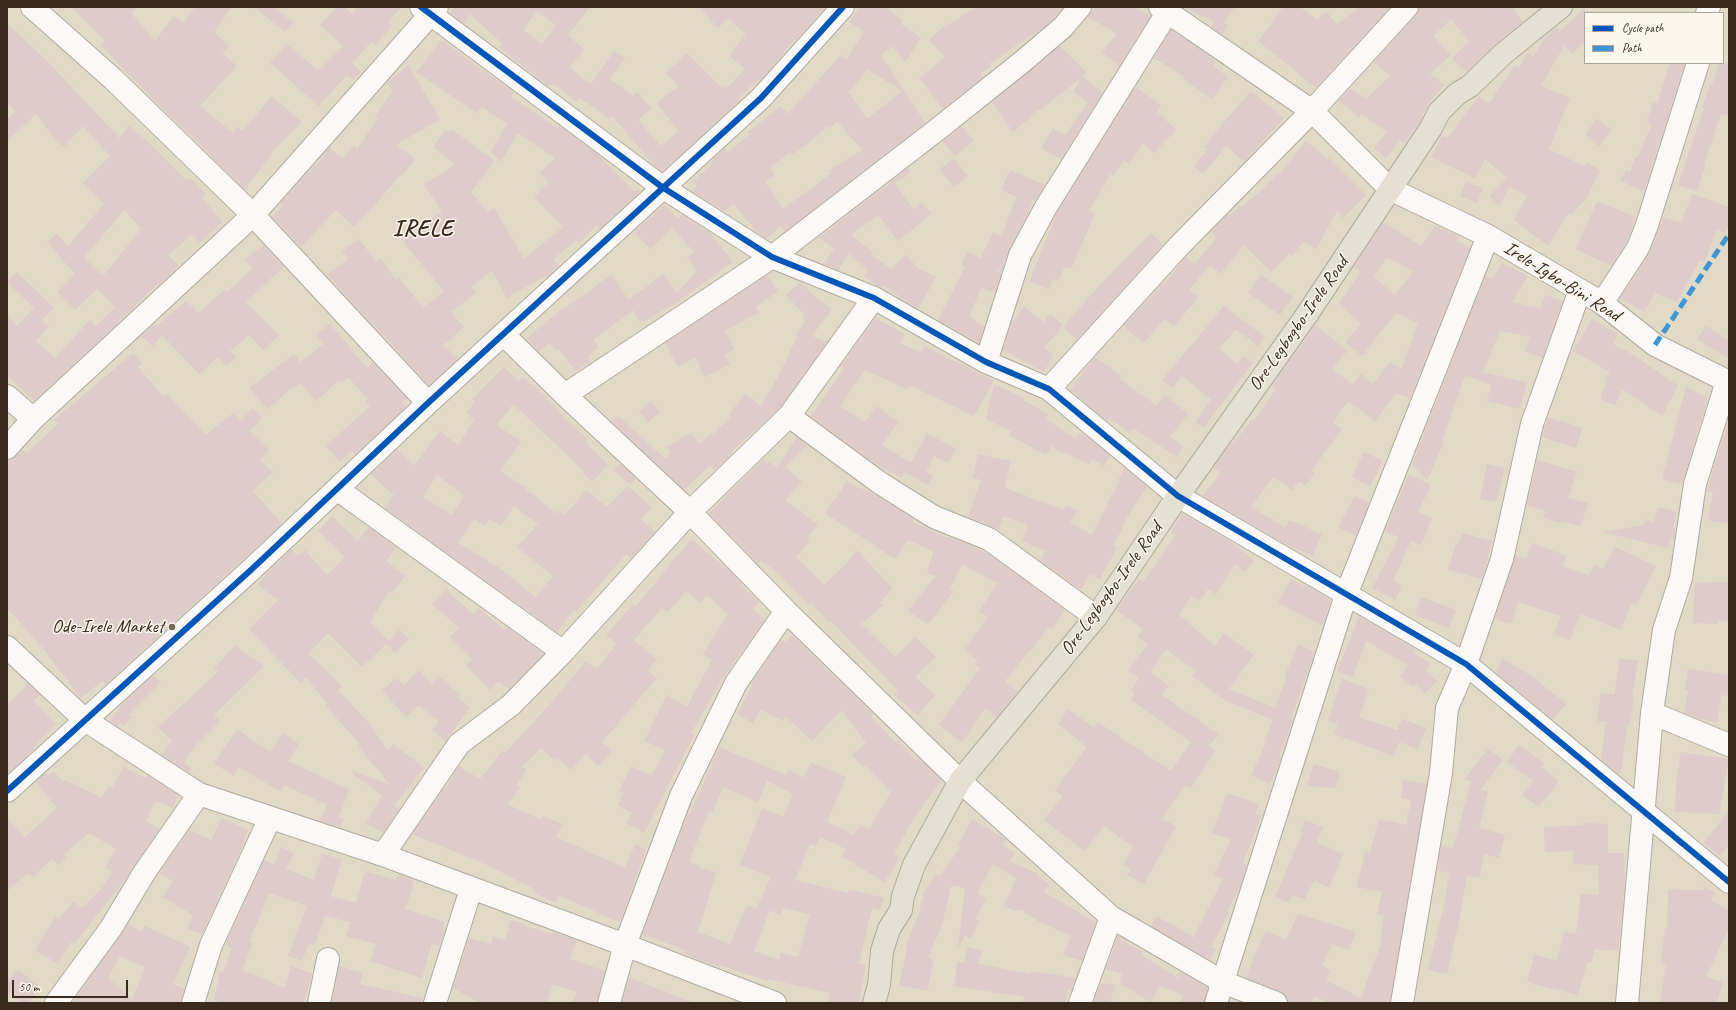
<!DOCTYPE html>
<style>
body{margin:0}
#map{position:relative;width:1736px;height:1010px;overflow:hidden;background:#e1dac7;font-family:Caveat,sans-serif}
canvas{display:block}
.frame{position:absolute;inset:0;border:8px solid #3b2a1e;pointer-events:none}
.legend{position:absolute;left:1584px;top:12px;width:140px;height:52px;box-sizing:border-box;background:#fbf7ec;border:1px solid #aea59a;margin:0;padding:5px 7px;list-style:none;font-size:12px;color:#3b2a1e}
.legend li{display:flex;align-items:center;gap:8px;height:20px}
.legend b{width:20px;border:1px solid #aea59a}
.scale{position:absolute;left:12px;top:980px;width:116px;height:18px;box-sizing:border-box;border:2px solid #3b2a1e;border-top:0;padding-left:5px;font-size:12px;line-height:14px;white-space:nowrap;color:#3b2a1e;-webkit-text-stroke:3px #fbf7ec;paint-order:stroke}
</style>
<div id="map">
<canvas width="1736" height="1010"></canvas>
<div class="frame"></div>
<ul class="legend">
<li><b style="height:5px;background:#0057b8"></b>Cycle path</li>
<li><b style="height:5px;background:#3e96d5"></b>Path</li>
</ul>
<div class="scale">50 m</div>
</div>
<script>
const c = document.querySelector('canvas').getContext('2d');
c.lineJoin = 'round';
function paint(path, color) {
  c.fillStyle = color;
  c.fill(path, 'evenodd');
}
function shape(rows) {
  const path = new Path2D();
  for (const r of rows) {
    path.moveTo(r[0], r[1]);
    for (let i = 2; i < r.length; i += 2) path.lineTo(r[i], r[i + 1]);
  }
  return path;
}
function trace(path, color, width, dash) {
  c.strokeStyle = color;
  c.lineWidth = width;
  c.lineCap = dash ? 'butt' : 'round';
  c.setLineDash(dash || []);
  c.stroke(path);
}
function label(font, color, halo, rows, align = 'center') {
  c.font = font + ' Caveat,sans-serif';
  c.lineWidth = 3;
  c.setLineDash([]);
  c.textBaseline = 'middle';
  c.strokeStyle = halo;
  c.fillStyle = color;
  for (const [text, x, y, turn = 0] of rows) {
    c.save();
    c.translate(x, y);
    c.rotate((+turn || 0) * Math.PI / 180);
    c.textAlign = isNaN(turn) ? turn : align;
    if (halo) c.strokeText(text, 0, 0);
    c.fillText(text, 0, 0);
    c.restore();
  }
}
const building = shape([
 [71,7,137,7,131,13,155,41,174,16,183,23,195,7,232,7,214,32,229,46,222,53,237,66,200,106,233,133,237,127,243,131,272,96,302,122,270,154,272,155,244,189,129,75,101,45,105,41],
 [254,7,274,7,293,23,285,32],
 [337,7,345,7,352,14,358,7,402,7,388,22,392,26,375,45,371,42,352,63,361,72,353,80,347,75,319,106,270,63,287,44,318,71,343,46,320,25],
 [455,7,590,7,568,35,584,50,569,67,591,84,614,51,625,58,610,79,633,96,637,92,651,108,638,120,661,146,678,131,657,103,679,86,666,73,687,53,723,89,725,86,727,88,745,69,729,55,746,34,728,19,718,28,699,7,826,7,795,41,794,40,760,81,758,79,738,99,739,101,662,172,656,167,612,116,610,119,580,98,576,102,554,84,548,86,499,47,502,43,470,14,463,23,450,13],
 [537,11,556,25,542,44,523,30],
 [859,7,886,7,903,21,901,24,921,38,905,62,893,46,881,55,925,123,785,232,781,226,766,239,757,233,734,204,724,211,691,191,697,186,693,182,712,164,710,162,725,148,729,152,750,134,748,132,781,106,788,114,841,55,846,60,864,32,849,22],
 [867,69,902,91,867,119,848,92,862,77],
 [837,121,862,150,830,170,832,173,783,209,765,182,775,175,770,168,790,152,792,155,829,126,831,128],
 [976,7,1064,7,1044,27,989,64,991,66,980,74,983,77,943,109,919,78,945,57,929,40,947,24,948,25],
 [1092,7,1133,7,1151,16,1119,66,1102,52,1117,34,1088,17],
 [1182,7,1235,7,1223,22,1228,26,1222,34,1211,27,1215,22],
 [1283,7,1300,7,1317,20,1327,12,1337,25,1359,7,1390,7,1316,88,1258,41],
 [1419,7,1513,7,1523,22,1495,44,1467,72,1452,58,1469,41,1451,19,1433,36,1451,55,1430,74,1444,85,1428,104,1427,108,1422,114,1423,115,1422,119,1404,143,1400,140,1386,158,1374,148,1387,132,1362,114,1359,117,1338,101,1350,88,1366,99,1390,76,1374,62,1416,15],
 [1585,8,1585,42,1573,53,1564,46,1541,86,1570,98,1549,149,1584,166,1586,162,1600,170,1587,197,1572,215,1568,214,1548,246,1514,220,1527,196,1510,187,1499,206,1489,196,1507,178,1485,159,1475,178,1431,157,1442,136,1447,138,1479,96,1489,103,1515,65,1519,68,1527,53,1533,57,1544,39,1557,27,1560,31],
 [7,23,50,64,119,138,129,126,147,141,187,181,190,178,206,194,202,198,223,222,200,243,192,235,168,255,179,266,159,285,158,284,134,306,135,307,34,401,7,375,7,315,17,326,34,308,7,282,17,272,54,308,42,320,49,326,36,341,55,358,90,320,96,326,115,307,97,289,75,310,57,292,75,274,47,242,57,234,68,246,104,204,83,183,110,156,83,126,64,147,52,136,36,114,7,141,7,119,15,112,7,102],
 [125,210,141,229,103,276,84,257],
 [1171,30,1208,55,1216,62,1213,66,1228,77,1212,99,1183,79,1185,77,1154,58],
 [442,40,461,55,514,92,511,97,558,128,559,126,595,152,635,192,638,189,640,192,600,229,597,225,579,243,577,240,553,259,559,266,546,278,545,276,507,298,492,271,471,287,476,293,451,312,464,327,443,345,458,359,429,385,327,275,348,259,342,251,359,239,376,262,380,258,396,280,399,277,423,308,444,291,403,242,442,211,424,185,455,164,433,147,446,129,448,133,451,129,495,161,471,192,487,212,494,208,524,259,563,227,534,197,549,182,540,173,555,158,518,133,501,162,491,152,507,124,482,107,477,113,416,72],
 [1060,46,1087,73,1044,107,1030,115,1032,116,1013,132,992,102],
 [1670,63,1685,63,1644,192,1620,180,1626,170,1630,172,1635,157,1637,158,1652,124,1647,123,1652,102,1657,104],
 [1719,63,1729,63,1729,116,1721,114,1704,164,1706,164,1697,191,1678,185,1704,108,1702,108,1710,84,1712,85],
 [408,65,440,119,396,145,415,159,402,176,400,175,375,205,354,227,336,210,301,247,272,217,283,206,280,203,315,164,317,165,329,148,343,158,354,146,357,149,378,118,375,116,393,91,387,83],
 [1082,76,1103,92,1061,159,1041,148,1053,128,1065,135,1088,103,1073,92],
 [1135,87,1161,105,1157,112,1176,130,1154,153,1143,143,1129,164,1124,160,1113,176,1110,174,1089,211,1095,214,1071,269,1064,267,1059,281,1052,279,1049,289,1029,282,1057,213],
 [1251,91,1284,118,1244,162,1226,146,1203,174,1194,166,1208,149,1205,147,1213,135],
 [1597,119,1611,130,1599,146,1585,134],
 [962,126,974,141,955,156,943,141],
 [1306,141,1328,159,1329,158,1366,195,1343,218,1337,211,1316,249,1303,242,1292,256,1290,253,1271,272,1244,245,1221,274,1210,265,1199,278,1189,290,1198,297,1174,327,1165,319,1143,343,1123,326,1162,284,1163,285,1186,257,1195,264,1217,237,1211,232,1228,214,1230,215,1260,192,1278,173,1279,175],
 [954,158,968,176,954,187,940,169],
 [908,168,911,172,894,183,914,210,920,203,931,213,922,222,898,241,878,215,851,235,873,252,871,254,891,269,906,255,919,269,936,277,918,309,883,285,881,288,878,286,864,276,868,270,849,254,838,270,824,264,834,249,819,238],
 [1010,170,1045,185,1035,201,1033,200,1027,217,1009,249,1002,271,995,269,1001,274,995,293,981,288,969,317,984,326,979,343,938,320,965,267,961,265,967,252,981,258,993,232,1002,236,1016,197,1001,190],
 [1466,182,1483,188,1477,203,1460,196],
 [1692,194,1729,207,1729,222,1725,233,1716,230,1705,262,1700,260,1677,302,1655,293,1644,312,1620,298,1649,255,1663,217,1681,223],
 [1597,201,1636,217,1627,242,1611,266,1576,249],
 [665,205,678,219,682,214,710,233,733,262,671,307,670,306,644,322,643,320,640,322,633,310,593,340,599,347,589,355,590,361,576,371,558,349,556,351,549,343,539,352,527,338,564,307,565,308,611,275,629,300,663,274,677,293,697,271,687,257,694,252,672,228,650,249,634,231],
 [1383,222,1421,246,1435,225,1460,237,1457,241,1470,248,1410,398,1396,393,1375,421,1348,401,1333,423,1342,429,1311,471,1315,473,1305,486,1299,481,1292,490,1273,477,1251,507,1286,528,1289,520,1322,534,1313,556,1287,545,1202,496,1221,473,1214,467,1232,442,1233,443,1252,420,1253,421,1276,389,1272,386,1316,325,1347,351,1332,369,1352,384,1361,374,1373,384,1390,362,1400,370,1403,365,1418,323,1396,313,1362,356,1345,342,1361,324,1339,303,1361,272,1354,267],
 [1387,257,1413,271,1395,295,1374,277],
 [1151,233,1163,245,1077,340,1063,327,1098,287],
 [264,245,284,266,246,302,279,335,263,350,249,335,230,351,236,357,226,366,218,357,199,374,162,335,153,346,141,336,154,324,157,326,186,301,198,313,225,290,227,292,253,268,245,260],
 [1502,263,1528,276,1512,302,1540,308,1545,295,1563,301,1543,358,1525,351,1530,337,1500,331,1483,372,1527,383,1520,409,1487,401,1491,385,1465,375,1442,441,1444,442,1427,480,1412,465,1415,460,1414,459,1485,276,1492,279],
 [767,275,778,291,756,307,759,312,725,331,735,349,725,354,730,364,705,377,695,357,678,367,665,343],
 [1261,275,1293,297,1280,315,1248,293],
 [800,282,813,295,832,309,812,336,827,342,780,408,732,451,733,453,715,470,710,465,684,490,612,422,618,416,665,459,671,453,667,447,692,432,699,445,711,433,713,434,731,417,729,414,745,394,761,406,780,373,797,337,796,336,805,321,802,319,805,315,786,295],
 [1224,306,1265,337,1258,346,1236,329,1219,349,1237,364,1244,356,1253,363,1204,427,1196,422,1211,399,1182,376,1172,388,1162,380],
 [1024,307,1044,322,1050,314,1063,325,1044,348,1054,354,1044,372,1003,350,1011,324],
 [875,318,905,334,900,343,921,353,925,346,994,381,974,416,909,385,907,389,865,370,840,406,865,422,877,406,898,422,882,445,911,463,927,433,956,449,948,463,934,456,926,472,933,476,928,485,904,472,901,478,867,458,811,416,844,368,841,366],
 [1592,319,1618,334,1613,344,1632,354,1678,386,1662,416,1622,389,1615,405,1601,400,1601,395,1607,382,1605,381,1610,372,1573,351],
 [330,324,367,368,373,362,407,398,402,403,406,407,356,454,352,451,340,462,326,446,370,406,365,401,368,399,348,377,342,383,339,380,316,401,300,383,293,389,292,388,267,409,249,388,294,354,300,362,324,344,316,335],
 [1706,326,1729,341,1729,359,1697,339],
 [133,353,142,363,138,367,164,397,167,394,206,435,233,413,240,421,253,408,262,418,250,431,269,450,260,460,273,472,253,491,282,524,105,685,102,681,81,698,48,656,49,655,7,608,7,460,16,457,22,450,27,453,58,424,54,420],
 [1095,357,1121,376,1119,379,1156,405,1165,395,1188,414,1170,437,1184,446,1177,457,1133,428,1130,433,1109,418,1107,421,1070,390],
 [504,367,518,381,523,377,538,389,560,412,559,413,588,439,585,442,608,465,592,482,582,472,584,471,513,404,497,425,521,442,500,471,526,488,525,489,557,514,559,511,565,515,586,490,607,507,628,486,651,507,641,519,655,532,631,558,626,554,576,612,574,610,557,632,385,508,394,495,371,475,397,449,414,466,440,431,458,445,474,420,466,413,475,402,472,399],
 [437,475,464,496,452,515,423,497],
 [514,506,538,524,517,547,553,576,536,597,498,567,458,543,474,519,485,526,489,519,501,526],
 [994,384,1024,398,1023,400,1049,414,1046,419,1076,439,1079,433,1089,438,1110,456,1104,466,1092,459,1089,464,1064,452,1063,454,1052,446,1046,455,1009,435,1011,431,986,419],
 [1686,387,1707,398,1704,404,1706,405,1682,484,1662,479],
 [651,401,660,412,648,422,639,411],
 [1548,417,1582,428,1576,448,1542,437],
 [1727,423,1729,424,1729,524,1708,520,1713,492,1707,491],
 [797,437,807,445,785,467,802,482,785,500,818,525,807,539,810,541,796,557,824,585,848,562,857,550,892,588,880,603,883,605,861,624,895,657,915,637,936,657,915,677,935,695,918,715,894,695,898,691,831,621,829,623,811,603,809,605,778,573,761,560,757,563,709,513,763,459,777,467],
 [1364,452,1383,461,1370,486,1352,477],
 [978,454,1011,461,1005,488,1064,510,1066,505,1077,511,1070,523,1092,535,1108,504,1107,503,1120,482,1118,480,1125,468,1147,486,1126,519,1127,519,1113,546,1117,548,1100,579,1090,574,1081,590,1040,560,1046,551,1022,541,1028,525,1003,516,999,529,968,517,981,480,973,478],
 [1537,460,1577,472,1568,498,1588,503,1581,526,1561,521,1561,523,1543,518,1545,511,1527,505],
 [620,463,636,479,630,485,614,470],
 [1487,464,1505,468,1496,502,1480,499],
 [1409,474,1431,485,1418,512,1432,518,1421,545,1411,541,1393,581,1402,586,1395,600,1372,588,1399,537,1385,532],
 [847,481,880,498,914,519,912,522,948,538,949,537,964,542,990,555,1065,610,1052,629,1048,627,1030,652,1029,651,1005,681,1017,692,996,718,986,708,962,742,939,725,980,668,974,664,978,661,965,649,988,617,979,611,997,584,996,582,962,564,950,589,954,591,928,624,908,611,936,576,927,573,933,551,908,540,895,559,825,513,835,498,836,499],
 [1355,496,1369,503,1356,536,1338,527],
 [1658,507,1677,512,1673,528,1676,529,1674,540,1670,539,1668,548,1603,532,1644,525,1645,519,1654,522],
 [1182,513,1230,541,1254,560,1245,572,1235,564,1216,594,1208,589,1199,601,1192,596,1179,615,1215,646,1224,633,1254,655,1229,689,1275,708,1287,676,1285,675,1298,645,1315,652,1291,719,1293,720,1279,756,1281,757,1280,761,1270,784,1251,775,1267,741,1264,740,1273,720,1226,701,1192,676,1196,671,1166,649,1150,672,1169,686,1162,695,1218,734,1209,746,1216,751,1190,788,1185,785,1162,819,1176,826,1144,884,1127,875,1131,869,1123,865,1133,847,1104,826,1084,851,1044,820,1063,796,1055,790,1087,747,1058,724,1068,709,1094,728,1098,722,1171,771,1191,742,1131,700,1135,694,1131,691,1139,678,1128,670,1148,644,1137,637,1143,629,1116,610,1139,579,1143,582,1176,535,1171,532],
 [332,516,358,541,369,527,396,547,386,561,405,576,392,593,389,591,370,622,389,641,399,630,409,639,395,653,386,644,387,643,362,667,328,633,308,654,330,673,342,687,338,690,367,721,388,750,393,744,424,768,394,806,400,808,383,833,366,823,382,796,353,774,354,772,389,784,358,745,360,744,326,706,327,704,306,677,301,683,249,629,278,600,258,585,268,572,291,549,297,556,305,550,327,575,345,557,318,531],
 [1462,533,1492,541,1482,579,1448,570,1456,543,1458,544],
 [691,539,730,571,742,583,741,585,759,602,753,609,763,618,764,621,729,669,691,733,694,735,644,833,626,823,632,813,618,806,624,793,619,791,631,766,652,776,665,750,645,741,650,728,667,695,687,707,712,660,703,654,728,614,707,595,700,603,686,591,668,612,662,608,634,640,657,660,647,670,657,678,602,742,612,751,598,766,586,754,571,770,558,758,555,761,541,748,522,767,527,770,516,785,520,788,507,804,541,820,543,816,562,824,556,837,625,868,635,845,646,849,620,923,559,895,556,903,534,893,536,890,489,866,412,834,445,787,446,788,459,766,480,779,502,751,505,753,557,696,586,661,596,669,617,644,606,635,633,604,636,606],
 [1532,543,1567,556,1563,566,1589,576,1594,565,1603,569,1615,547,1656,566,1636,606,1631,603,1621,630,1580,614,1570,640,1554,634,1561,616,1518,602,1511,624,1495,619,1515,556,1526,559],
 [1291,579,1303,586,1304,584,1331,600,1323,626,1278,603],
 [1729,582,1729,622,1718,620,1718,624,1693,623,1695,583],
 [446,590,472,613,474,614,479,608,505,630,507,627,544,654,509,689,498,681,490,690,466,666,472,659,450,637,459,628,432,604],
 [1421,597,1456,610,1449,628,1415,615],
 [1359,616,1416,649,1414,652,1431,665,1426,671,1437,681,1425,693,1416,684,1413,687,1400,676,1408,665,1366,641,1353,677,1337,671],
 [792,635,873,714,871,716,895,742,898,740,917,761,919,758,942,780,914,818,894,854,899,856,895,867,884,882,842,856,846,849,820,837,816,846,810,844,795,880,848,893,849,889,884,898,880,910,872,908,859,964,866,965,859,1003,828,1003,830,993,768,979,767,981,720,965,719,967,684,954,685,950,642,934,688,813,690,814,719,747,786,775,789,770,804,778,811,762,846,777,827,822,854,835,860,824,869,829,891,792,865,765,863,767,852,755,866,743,842,710,812,741,785,716,783,721,761,710,753,723,737,714,753,685,751,684,781,639,785,643],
 [767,781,793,794,783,817,762,808,740,865,771,877,756,909,747,905,730,944,698,932,716,872,700,868,700,866,689,862,709,810,713,812,723,787,758,802],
 [783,908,810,914,798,957,781,953,779,960,754,951,770,910,780,915],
 [235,645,264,666,214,715,220,721,195,746,184,763,192,769,190,773,162,755,172,741,158,727,218,672,214,669],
 [1620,658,1638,661,1632,697,1634,698,1630,726,1627,725,1621,774,1617,773,1601,760,1606,722,1597,721,1601,693,1614,695],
 [1503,659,1533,677,1566,704,1553,720,1495,672],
 [1688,669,1729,675,1729,696,1722,695,1717,722,1700,719,1684,713,1688,690,1685,690],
 [419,670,432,684,439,676,461,696,458,698,470,708,445,741,432,730,439,722,419,705,406,717,382,690,397,678,404,685],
 [153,676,161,682,128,715,131,717,124,726,120,723,117,726,110,721,123,703],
 [1342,679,1369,689,1359,717,1397,730,1402,719,1426,728,1418,749,1399,742,1394,756,1334,734,1338,724,1328,720],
 [28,684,40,695,34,701,56,724,33,748,34,749,8,774,7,705],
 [237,729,270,752,283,733,299,744,288,761,349,790,339,817,344,819,340,827,319,821,327,805,284,785,281,792,239,767,233,776,214,763],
 [1519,745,1544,763,1541,767,1559,781,1539,807,1522,795,1533,781,1507,762],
 [1488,749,1503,760,1480,790,1488,792,1479,828,1505,835,1499,858,1484,854,1479,878,1467,876,1460,916,1447,974,1428,970,1444,906,1449,873,1437,870,1441,845,1453,849,1471,781,1464,780],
 [1681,752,1729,759,1719,814,1675,812,1676,784],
 [1314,764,1340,772,1335,789,1307,785],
 [124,767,145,778,147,775,178,795,173,808,155,801,146,821,159,829,127,877,74,944,71,942,58,964,35,950,55,917,58,920,73,901,82,908,101,889,113,872,105,868,116,849,89,833,64,854,66,857,58,865,52,859,32,877,28,873,7,891,7,819,25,837,57,808,36,782,45,773,48,776,54,771,63,782,65,780,102,798,108,786,112,788],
 [1403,780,1427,784,1390,1003,1329,1003,1315,996,1311,1003,1288,1003,1286,996,1281,992,1246,978,1255,954,1266,931,1286,940,1298,914,1356,932,1349,950,1332,944,1322,966,1330,970,1326,980,1361,998,1380,946,1384,915,1377,914,1382,892,1357,887,1365,852,1370,853,1379,819,1406,825,1411,800,1401,798],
 [1227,793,1259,804,1255,814,1261,816,1243,863,1247,865,1240,887,1227,912,1229,913,1211,947,1216,949,1210,960,1151,926,1157,916,1166,922,1167,921,1176,926,1193,938,1223,879,1214,875,1231,839,1212,834],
 [1729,810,1729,844,1720,856,1704,843],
 [222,818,248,830,238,857,202,934,188,929,193,915,163,897,173,881,159,874,189,830,211,840],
 [972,819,1006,839,1003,845,1015,853,1010,861,1038,874,1037,875,1049,884,1044,892,1095,922,1096,921,1082,961,1063,955,1071,936,1038,921,1021,910,1016,911,1004,906,1016,879,995,865,992,866,977,893,986,899,975,919,979,920,972,938,965,936,958,948,965,888,951,886,942,925,928,958,934,960,927,991,899,985,907,950,905,949,921,908,920,906,924,897,922,896,936,874,939,876,961,847,958,845],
 [1305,820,1323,827,1317,843,1343,854,1329,888,1314,880,1305,899,1291,895,1289,903,1275,897,1303,832,1301,832],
 [1582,823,1608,824,1608,853,1624,853,1625,882,1620,936,1617,951,1595,949,1591,963,1587,962,1578,995,1527,982,1534,955,1557,961,1564,932,1576,934,1581,894,1599,895,1598,865,1573,864,1573,851,1545,852,1544,827,1582,825],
 [281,847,294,853,286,869,314,880,322,854,342,859,331,896,356,903,365,871,396,880,398,875,415,881,405,909,445,922,442,930,445,931,440,946,432,943,422,978,370,961,376,944,346,936,350,922,325,916,315,945,309,943,302,961,288,956,307,906,269,893,249,942,252,943,243,970,285,988,291,966,312,973,304,1003,227,1003,214,1000,220,972,223,973,232,948,227,946,228,943,226,942,264,860,274,864],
 [1704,887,1715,892,1711,900,1729,910,1729,928,1706,977,1723,982,1717,1003,1660,1003,1666,963,1661,963,1665,928,1667,928,1668,889,1703,890],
 [511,920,526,924,525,926,552,934,553,932,577,940,570,959,605,971,597,1003,573,1003,577,992,553,984,547,1003,479,1003,453,988,469,938,491,944,493,937,505,940],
 [128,924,142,932,145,926,190,947,173,984,184,989,181,1003,72,1003],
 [120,956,145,967,132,999,108,978],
 [1118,935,1127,941,1126,943,1143,952,1141,955,1178,978,1181,972,1208,988,1204,1003,1181,1003,1184,995,1160,986,1150,1002,1120,983,1122,974,1106,969],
 [968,947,982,951,978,964,1031,974,1031,971,1076,978,1071,990,1068,989,1065,1003,1022,1003,1024,997,954,986,957,962,964,963],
 [339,966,363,973,360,984,422,998,421,1003,332,1003],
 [18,969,41,989,28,1003,21,1003,7,991,7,981],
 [629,978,692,1002,691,1003,622,1003],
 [1101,983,1115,985,1110,1003,1093,1003]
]);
const minor = shape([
 [32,7,113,79,253,215,428,403],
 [421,7,662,187,772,257,874,298,986,362,1049,389,1178,496,1466,664,1729,882],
 [1160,7,1312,111,1390,189,1488,236,1602,303,1655,345,1729,382],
 [1707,13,1709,7],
 [1602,303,1638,248,1647,225,1698,63],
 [504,335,565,395,690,512,786,611,960,781,1111,917,1223,982,1276,1003],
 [986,362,1020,255,1046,207,1167,13],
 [1049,389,1178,247,1312,111,1407,7],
 [565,395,772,257,938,129,1022,62,1063,27,1080,7],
 [7,396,33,419],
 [789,416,880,483,934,517,989,539,1096,617],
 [7,448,33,419,253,215,437,7],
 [337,489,563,652],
 [7,647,85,720,199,794,383,855,625,945,775,1003],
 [1652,713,1729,745],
 [7,791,252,569,428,403,761,98,843,7],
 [383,855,459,744,511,705,563,652,690,512,789,416,874,298],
 [56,1003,111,928,144,873,199,794],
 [193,1003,211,945,270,818],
 [319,1003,328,959],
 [435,1003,471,889],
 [609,1003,625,945,681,796,736,683,786,611],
 [1080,1003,1111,917],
 [1216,1003,1346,595,1488,236],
 [1402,1003,1441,773,1447,708,1466,664,1502,559,1532,424,1580,290],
 [1627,1003,1652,713,1664,630,1681,578,1695,484,1727,381]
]);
const major = shape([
 [874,1003,879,985,882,951,889,929,901,910,903,896,914,865,960,781,1096,617,1178,496,1306,316,1431,128,1439,112,1457,94,1470,86,1503,54,1561,7]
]);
const quiet = shape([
 [1655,345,1729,234]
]);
const cycleway = shape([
 [421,7,662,187,772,257,874,298,986,362,1049,389,1178,496,1466,664,1729,882],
 [7,791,252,569,428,403,761,98,843,7]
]);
const markers = [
 [172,627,4,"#756859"]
];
const streetNames = [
 ["Irele-Igbo-Bini Road",1562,282,32],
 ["Ore-Legbogbo-Irele Road",1299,324,-55],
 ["Ore-Legbogbo-Irele Road",1112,589,-54]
];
const poiNames = [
 ["Ode-Irele Market",164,627]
];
const districtNames = [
 ["IRELE",423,230]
];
paint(building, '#decbca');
trace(minor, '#b0aa9d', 24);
trace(major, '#b0aa9d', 24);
trace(minor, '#faf9f7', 22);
trace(major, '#e5e0d2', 22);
trace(quiet, '#3e96d5', 5, [10, 5]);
trace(cycleway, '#0057b8', 6);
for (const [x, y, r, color] of markers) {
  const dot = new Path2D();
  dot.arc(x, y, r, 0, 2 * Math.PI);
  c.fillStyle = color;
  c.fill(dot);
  trace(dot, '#fbf7ec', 1.5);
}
label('19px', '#3b2a1e', '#fbf7ec', streetNames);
label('19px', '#3b2a1e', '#fbf7ec', poiNames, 'right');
c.letterSpacing = '1px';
label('bold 23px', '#3b2a1e', '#fbf7ec', districtNames);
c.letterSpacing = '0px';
</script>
